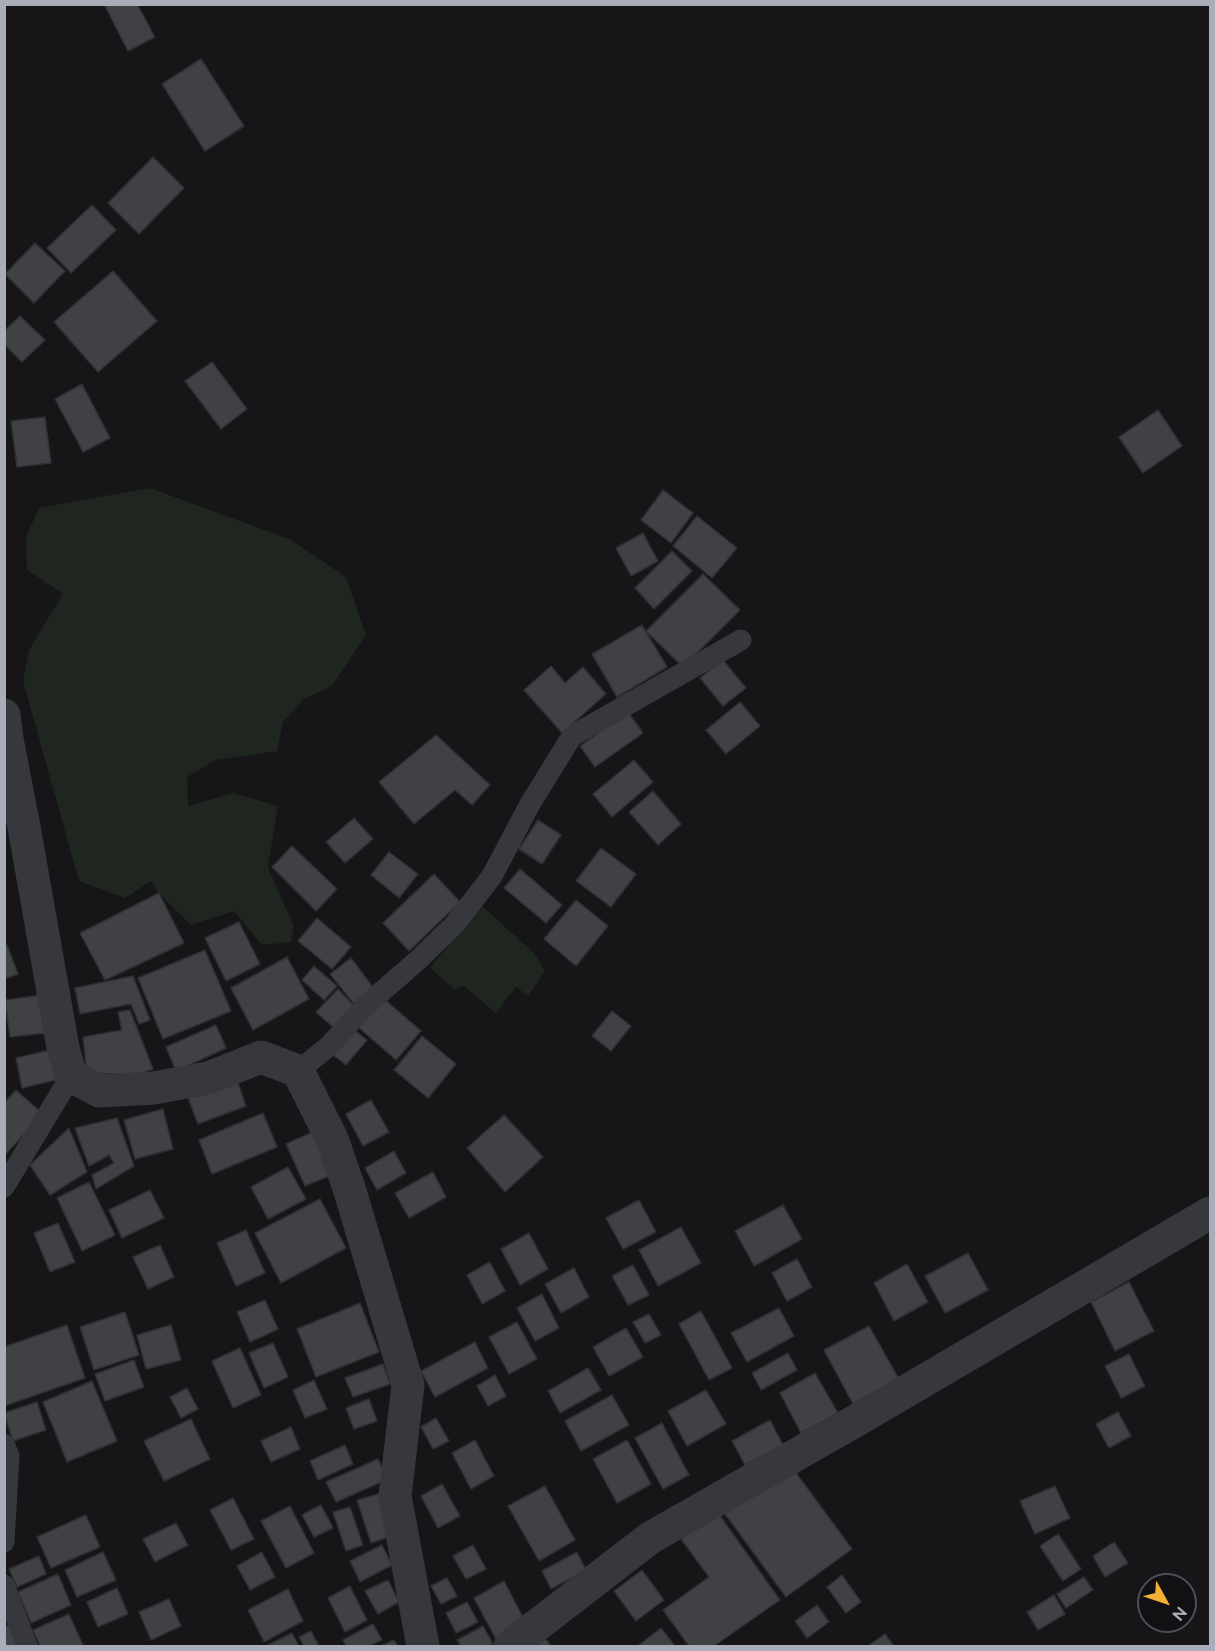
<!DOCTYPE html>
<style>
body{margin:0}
#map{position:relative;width:1215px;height:1651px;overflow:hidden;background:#161618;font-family:Raleway,sans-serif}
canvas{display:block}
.frame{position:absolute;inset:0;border:6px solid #a8adb8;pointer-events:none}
.north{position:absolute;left:1137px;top:1573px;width:60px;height:60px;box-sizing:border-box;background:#111113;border:2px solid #4d4f55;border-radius:50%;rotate:130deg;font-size:16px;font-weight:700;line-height:24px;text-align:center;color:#a8adb8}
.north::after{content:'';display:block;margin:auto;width:21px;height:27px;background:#f2b134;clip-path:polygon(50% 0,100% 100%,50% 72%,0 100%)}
</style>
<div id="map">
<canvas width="1215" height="1651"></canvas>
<div class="frame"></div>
<div class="north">N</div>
</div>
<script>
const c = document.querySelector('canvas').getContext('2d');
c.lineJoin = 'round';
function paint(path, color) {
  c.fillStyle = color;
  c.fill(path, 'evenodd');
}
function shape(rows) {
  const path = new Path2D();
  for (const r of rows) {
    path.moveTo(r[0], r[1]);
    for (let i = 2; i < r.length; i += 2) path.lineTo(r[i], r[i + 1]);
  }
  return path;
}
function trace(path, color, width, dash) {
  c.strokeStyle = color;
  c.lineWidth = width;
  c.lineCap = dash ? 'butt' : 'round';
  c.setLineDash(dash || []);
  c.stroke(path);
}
const green = shape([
 [150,488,289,539,346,577,366,635,332,686,304,699,283,722,277,751,216,760,187,777,188,806,233,793,278,806,268,867,294,927,291,942,262,945,234,911,191,925,159,893,151,881,125,898,79,881,23,681,29,650,63,594,27,570,26,537,39,508],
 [481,905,534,953,545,971,528,996,516,987,496,1013,464,986,454,989,430,968]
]);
const building = shape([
 [104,4,137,4,155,37,128,51,104,4],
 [201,59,244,126,205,151,162,84,201,59],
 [153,157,184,188,139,234,108,203,153,157],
 [92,205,116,230,71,273,47,248,92,205],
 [35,243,65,271,34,303,5,274,35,243],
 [113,271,157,321,98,372,54,322,113,271],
 [20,316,45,340,22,362,4,344,4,331,20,316],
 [212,362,247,409,221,429,185,381,212,362],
 [82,384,110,438,83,452,55,399,82,384],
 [1158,410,1182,446,1143,473,1119,437,1158,410],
 [45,417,51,463,17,467,11,421,45,417],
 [663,490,693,513,671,543,641,520,663,490],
 [697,516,737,548,712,578,673,546,697,516],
 [643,533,658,561,631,576,616,548,643,533],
 [672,551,692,571,654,609,635,588,672,551],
 [703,574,740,610,683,667,646,631,703,574],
 [642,625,667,667,617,697,592,654,642,625],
 [723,660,746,688,723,706,700,678,723,660],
 [551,666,565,683,583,667,606,694,562,733,524,690,551,666],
 [740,702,760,726,726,754,706,730,740,702],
 [628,712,643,733,595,767,580,746,628,712],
 [436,735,490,785,472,805,455,790,414,824,379,782,436,735],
 [634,760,653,782,612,817,593,794,634,760],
 [653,791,681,824,658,845,629,812,653,791],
 [354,818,373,839,345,863,326,842,354,818],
 [538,820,561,835,542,864,519,849,538,820],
 [292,846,337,889,316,911,272,867,292,846],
 [601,848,636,874,611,907,576,881,601,848],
 [389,852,418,874,399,898,371,875,389,852],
 [520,869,562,905,546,923,504,888,520,869],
 [434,874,460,902,409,951,383,923,434,874],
 [159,893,184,943,105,980,80,933,159,893],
 [576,900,608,926,576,966,544,939,576,900],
 [317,918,351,947,332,969,298,941,317,918],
 [239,922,260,964,226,981,205,938,239,922],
 [7,945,18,974,4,979,4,946,7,945],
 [205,950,231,1011,163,1039,138,978,205,950],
 [287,957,309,999,253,1030,231,988,287,957],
 [351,958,375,990,355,1005,330,974,351,958],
 [314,966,337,986,324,1000,302,980,314,966],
 [133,976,150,1020,139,1024,131,1004,80,1014,75,988,133,976],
 [338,989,354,1006,334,1028,316,1012,338,989],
 [43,995,47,1033,10,1037,5,1000,43,995],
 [382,997,421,1031,396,1060,357,1026,382,997],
 [130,1010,153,1069,136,1075,87,1073,83,1037,122,1030,118,1012,130,1010],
 [612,1011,631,1026,611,1051,592,1036,612,1011],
 [216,1025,226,1048,176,1071,166,1047,216,1025],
 [353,1029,367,1040,346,1065,332,1054,353,1029],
 [422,1036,456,1064,428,1098,394,1070,422,1036],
 [50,1050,56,1080,22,1088,16,1058,50,1050],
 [236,1077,246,1106,198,1124,187,1095,236,1077],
 [16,1090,43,1114,4,1156,4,1103,16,1090],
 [371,1100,389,1132,363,1146,346,1114,371,1100],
 [163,1109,173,1149,135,1159,124,1120,163,1109],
 [263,1113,277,1147,212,1174,199,1140,263,1113],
 [504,1115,543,1157,505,1192,467,1148,504,1115],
 [117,1118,134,1166,96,1189,92,1175,114,1163,109,1155,89,1166,75,1128,117,1118],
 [69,1128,87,1172,50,1195,30,1165,69,1128],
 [315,1131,334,1174,305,1186,286,1144,315,1131],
 [394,1151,406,1173,377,1190,365,1168,394,1151],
 [288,1167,306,1199,268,1219,251,1187,288,1167],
 [433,1172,446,1197,409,1218,395,1193,433,1172],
 [89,1182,115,1235,82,1251,57,1198,89,1182],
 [150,1190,164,1218,122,1238,109,1210,150,1190],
 [320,1199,346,1248,281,1283,255,1233,320,1199],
 [639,1200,656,1232,623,1249,606,1218,639,1200],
 [783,1205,802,1239,754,1266,735,1231,783,1205],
 [58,1223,75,1262,50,1272,34,1233,58,1223],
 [681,1227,701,1263,658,1286,639,1250,681,1227],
 [246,1230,265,1273,236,1286,217,1243,246,1230],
 [529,1233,548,1269,520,1285,501,1249,529,1233],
 [160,1245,174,1277,148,1289,133,1257,160,1245],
 [968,1253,988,1290,945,1313,925,1276,968,1253],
 [797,1259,812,1287,787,1301,772,1273,797,1259],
 [490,1262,505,1291,482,1304,467,1275,490,1262],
 [907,1264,928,1302,894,1321,874,1283,907,1264],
 [633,1265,649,1295,628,1305,612,1276,633,1265],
 [574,1268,589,1297,561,1313,545,1284,574,1268],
 [1129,1282,1154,1331,1115,1351,1091,1302,1129,1282],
 [542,1294,559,1328,535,1341,517,1308,542,1294],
 [265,1300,278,1329,250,1342,237,1312,265,1300],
 [360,1303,379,1352,316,1377,297,1329,360,1303],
 [779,1308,794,1336,747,1362,731,1333,779,1308],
 [701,1311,732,1368,709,1380,679,1324,701,1311],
 [125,1312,139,1355,94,1370,80,1327,125,1312],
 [649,1314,661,1335,645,1343,633,1322,649,1314],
 [517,1322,537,1359,509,1374,489,1337,517,1322],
 [67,1325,85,1378,4,1406,4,1347,67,1325],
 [171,1325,181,1360,146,1369,137,1335,171,1325],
 [869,1326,899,1379,853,1404,824,1350,869,1326],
 [626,1328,643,1357,609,1376,593,1347,626,1328],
 [475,1342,488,1368,435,1397,421,1371,475,1342],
 [273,1343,288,1377,264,1388,249,1353,273,1343],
 [240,1348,261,1395,233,1408,212,1361,240,1348],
 [788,1353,797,1370,761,1390,752,1373,788,1353],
 [1129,1354,1145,1386,1121,1398,1105,1366,1129,1354],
 [134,1360,144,1387,105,1401,95,1374,134,1360],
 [383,1364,390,1384,353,1397,345,1378,383,1364],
 [588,1368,601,1390,560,1413,548,1391,588,1368],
 [815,1373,838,1413,801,1433,780,1393,815,1373],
 [495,1375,506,1396,488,1406,477,1386,495,1375],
 [314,1380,327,1409,305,1418,293,1390,314,1380],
 [92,1381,117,1441,67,1462,43,1402,92,1381],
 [187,1388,198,1409,181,1418,170,1397,187,1388],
 [706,1390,726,1424,687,1446,668,1411,706,1390],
 [612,1395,629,1425,581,1451,565,1421,612,1395],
 [369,1399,377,1421,354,1429,346,1408,369,1399],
 [37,1402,46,1430,13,1441,4,1413,37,1402],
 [1118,1412,1131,1436,1109,1448,1096,1424,1118,1412],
 [436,1418,449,1441,433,1449,421,1427,436,1418],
 [191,1419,210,1459,164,1481,144,1441,191,1419],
 [770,1420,783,1445,745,1465,732,1441,770,1420],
 [662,1423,689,1475,663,1489,635,1438,662,1423],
 [291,1427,300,1449,271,1462,261,1441,291,1427],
 [475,1440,494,1476,471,1489,452,1453,475,1440],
 [627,1440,651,1484,617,1503,593,1459,627,1440],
 [345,1445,353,1464,318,1480,310,1461,345,1445],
 [378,1459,388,1479,336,1502,326,1482,378,1459],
 [791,1466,852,1549,786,1597,725,1514,791,1466],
 [442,1484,460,1516,438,1528,421,1496,442,1484],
 [545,1486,575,1540,539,1561,508,1506,545,1486],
 [1055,1486,1070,1518,1035,1534,1020,1501,1055,1486],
 [382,1493,395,1535,371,1543,357,1500,382,1493],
 [233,1498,254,1539,231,1550,210,1510,233,1498],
 [321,1505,333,1528,314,1537,302,1515,321,1505],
 [290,1506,314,1553,286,1568,261,1521,290,1506],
 [350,1507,363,1545,346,1551,333,1512,350,1507],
 [718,1513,780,1600,714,1646,689,1646,663,1610,709,1577,681,1539,718,1513],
 [86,1515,100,1547,51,1568,37,1537,86,1515],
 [176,1523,188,1545,155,1562,143,1539,176,1523],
 [1058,1534,1081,1569,1063,1581,1040,1546,1058,1534],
 [1114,1542,1128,1563,1105,1577,1093,1556,1114,1542],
 [382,1545,392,1565,360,1582,350,1561,382,1545],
 [473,1545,486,1569,466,1579,453,1556,473,1545],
 [103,1552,116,1580,77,1597,65,1570,103,1552],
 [262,1552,275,1577,250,1590,237,1566,262,1552],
 [577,1552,586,1570,551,1589,542,1571,577,1552],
 [39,1556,46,1574,17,1587,9,1569,39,1556],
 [642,1570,664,1600,636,1621,614,1591,642,1570],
 [58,1574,71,1605,31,1623,18,1592,58,1574],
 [842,1575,861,1602,846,1613,827,1587,842,1575],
 [1084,1577,1093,1590,1066,1608,1057,1594,1084,1577],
 [447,1578,457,1596,441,1604,431,1586,447,1578],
 [388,1580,399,1602,378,1614,365,1591,388,1580],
 [504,1581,527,1625,497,1641,474,1598,504,1581],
 [350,1586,367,1620,345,1632,328,1598,350,1586],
 [117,1588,128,1614,98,1627,87,1602,117,1588],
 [288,1589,303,1621,264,1642,248,1610,288,1589],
 [1054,1595,1065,1614,1038,1630,1027,1612,1054,1595],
 [169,1599,181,1626,151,1640,139,1612,169,1599],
 [467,1602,478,1622,456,1633,446,1613,467,1602],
 [817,1605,829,1622,807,1638,795,1621,817,1605],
 [69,1614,83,1645,80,1646,40,1646,33,1630,69,1614],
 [373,1624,382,1640,369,1646,346,1646,343,1640,373,1624],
 [8,1625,19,1646,4,1646,4,1627,8,1625],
 [483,1626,493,1644,488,1646,461,1646,457,1640,483,1626],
 [661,1628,675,1646,640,1646,639,1645,661,1628],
 [311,1631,319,1646,304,1646,299,1637,311,1631],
 [292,1633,299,1646,266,1646,292,1633],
 [885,1634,894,1646,868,1646,885,1634],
 [544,1637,551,1646,532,1646,544,1637],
 [394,1640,398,1646,381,1646,394,1640]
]);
const service = shape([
 [298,1071,329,1046,364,1007,418,960,455,924,492,876,530,804,572,736,741,640],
 [4,1187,71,1076],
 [4,1444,9,1456,4,1542],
 [4,1585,27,1646]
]);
const minor = shape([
 [4,715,7,739,24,827,63,1048,71,1076,99,1091,154,1088,208,1078,261,1057,298,1071,332,1139,349,1188,408,1385,395,1496,423,1646],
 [510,1646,650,1538,857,1420,1210,1213]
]);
paint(green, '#1e261f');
paint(building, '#404145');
trace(building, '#303034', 1.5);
trace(service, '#37383d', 21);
trace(minor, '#37383d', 33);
</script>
